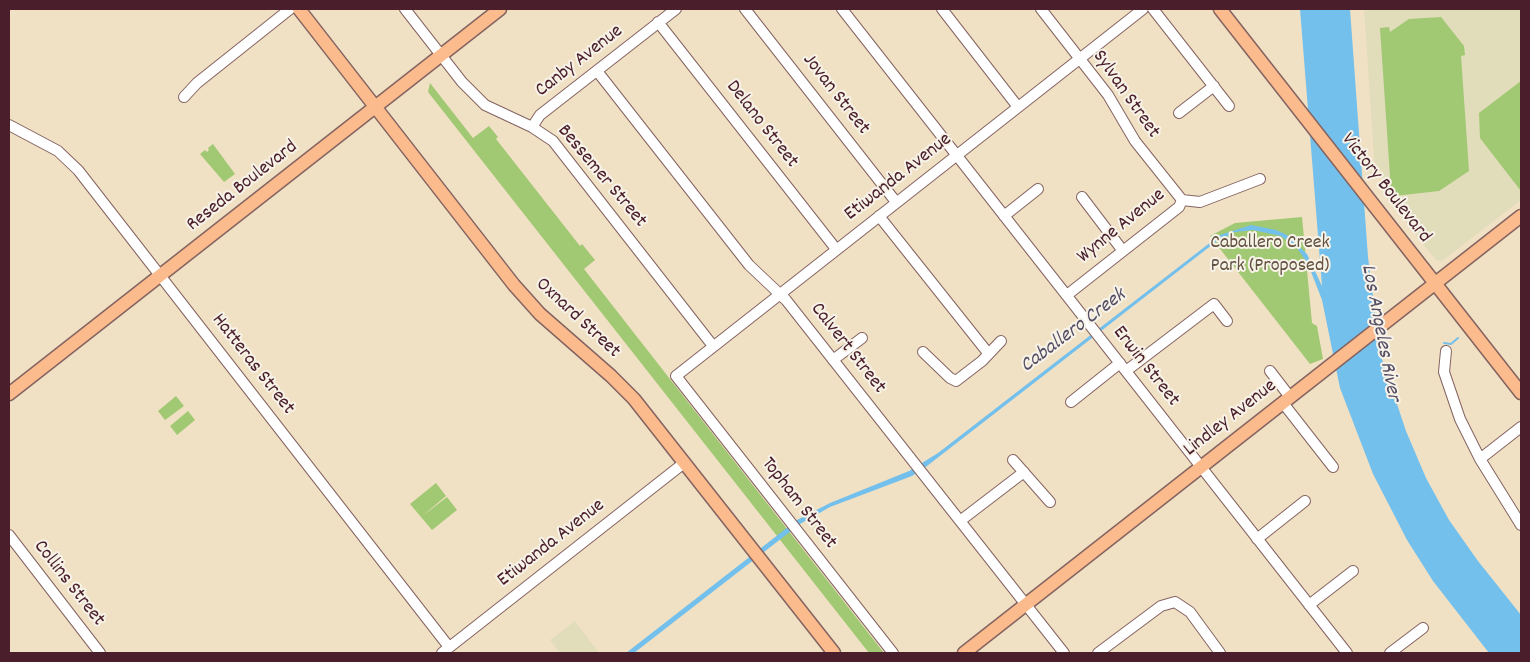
<!DOCTYPE html>
<style>
body{margin:0}
#map{position:relative;width:1530px;height:662px;overflow:hidden;background:#f1e1c4;font-family:Dekko,sans-serif}
canvas{display:block}
.frame{position:absolute;inset:0;border:10px solid #4a1f2b;pointer-events:none}
</style>
<div id="map">
<canvas width="1530" height="662"></canvas>
<div class="frame"></div>
</div>
<script>
const c = document.querySelector('canvas').getContext('2d');
c.lineJoin = 'round';
function paint(path, color) {
  c.fillStyle = color;
  c.fill(path, 'evenodd');
}
function shape(rows) {
  const path = new Path2D();
  for (const r of rows) {
    path.moveTo(r[0], r[1]);
    for (let i = 2; i < r.length; i += 2) path.lineTo(r[i], r[i + 1]);
  }
  return path;
}
function trace(path, color, width, dash) {
  c.strokeStyle = color;
  c.lineWidth = width;
  c.lineCap = dash ? 'butt' : 'round';
  c.setLineDash(dash || []);
  c.stroke(path);
}
function label(font, color, halo, rows, align = 'center') {
  c.font = font + ' Dekko,sans-serif';
  c.lineWidth = 4;
  c.setLineDash([]);
  c.textBaseline = 'middle';
  c.strokeStyle = halo;
  c.fillStyle = color;
  for (const [text, x, y, turn = 0] of rows) {
    c.save();
    c.translate(x, y);
    c.rotate((+turn || 0) * Math.PI / 180);
    c.textAlign = isNaN(turn) ? turn : align;
    if (halo) c.strokeText(text, 0, 0);
    c.fillText(text, 0, 0);
    c.restore();
  }
}
const built = shape([
 [1364,9,1521,9,1521,200,1442,261,1436,260,1384,195,1382,170,1375,171],
 [575,621,599,653,560,653,550,640]
]);
const green = shape([
 [1441,17,1464,46,1465,55,1461,56,1469,171,1439,191,1394,196,1391,191,1380,28,1389,27,1390,32,1409,19],
 [1521,81,1521,191,1480,138,1479,113],
 [430,83,473,138,489,126,498,137,496,139,580,246,582,244,595,260,584,269,884,653,869,653,428,92],
 [213,144,235,174,224,182,200,154,205,150,207,152,209,150,208,148],
 [1302,217,1312,323,1317,326,1323,359,1310,364,1210,236,1235,223],
 [176,396,184,406,165,420,158,411],
 [188,411,195,420,177,435,170,426],
 [436,483,446,496,421,517,410,504],
 [447,497,457,510,432,530,421,517]
]);
const water = shape([
 [1300,9,1350,9,1368,257,1380,353,1406,431,1426,478,1449,520,1478,561,1521,615,1521,653,1489,653,1433,581,1407,540,1373,474,1340,388,1322,300,1308,264,1297,248,1281,236,1253,230,1235,232,1217,241,927,466,912,476,830,507,800,524,634,653,626,653,797,520,830,503,909,471,938,453,1220,235,1251,225,1276,230,1287,235,1307,254,1322,286]
]);
const stream = shape([
 [1444,343,1451,344,1458,338]
]);
const minor = shape([
 [405,9,462,82,485,105,532,127,553,141,713,346],
 [745,9,896,202],
 [842,9,1347,653],
 [942,9,1018,107],
 [1041,9,1108,95,1135,141,1182,200],
 [1153,9,1229,106],
 [658,22,836,249],
 [597,71,749,265,786,300,1064,653],
 [184,97,197,83,290,9],
 [1179,113,1214,86],
 [9,125,58,151,78,170,449,647],
 [532,127,540,115,676,9],
 [1082,197,1123,251],
 [1182,200,1200,202,1260,179],
 [879,216,988,353],
 [1004,216,1038,189],
 [1067,295,1179,207,1182,200],
 [1446,351,1444,372,1460,419,1480,459,1521,525],
 [923,352,950,378,956,381,982,361,1001,341],
 [833,360,862,338],
 [1126,371,1214,304,1227,321],
 [1270,371,1290,397],
 [1071,402,1120,363],
 [1283,403,1333,467],
 [1480,459,1521,427],
 [1013,460,1050,502],
 [960,521,1024,472],
 [9,535,100,653],
 [1257,539,1305,501],
 [1309,605,1353,571],
 [442,653,684,463],
 [893,653,676,376,1143,9],
 [1098,653,1161,606,1175,602,1190,612,1220,653],
 [1390,653,1423,628]
]);
const major = shape([
 [299,9,514,285,540,314,611,376,634,399,834,653],
 [1220,9,1521,393],
 [9,394,500,9],
 [964,653,1521,216]
]);
const streetNames = [
 ["Canby Avenue",580,62,-38],
 ["Jovan Street",835,95,52],
 ["Sylvan Street",1125,95,55],
 ["Delano Street",761,125,52],
 ["Bessemer Street",601,177,50],
 ["Etiwanda Avenue",899,178,-38],
 ["Reseda Boulevard",243,187,-38],
 ["Victory Boulevard",1385,189,52],
 ["Wynne Avenue",1122,227,-39],
 ["Oxnard Street",577,319,43],
 ["Calvert Street",847,349,52],
 ["Hatteras Street",252,365,52],
 ["Erwin Street",1145,367,52],
 ["Lindley Avenue",1231,419,-38],
 ["Topham Street",798,504,52],
 ["Etiwanda Avenue",552,544,-38],
 ["Collins Street",68,584,52]
];
const parkNames = [
 ["Caballero Creek",1270,244],
 ["Park (Proposed)",1270,267]
];
const waterNames = [
 ["Caballero Creek",1074,332,-37],
 ["Los Angeles River",1379,333,79]
];
paint(built, '#e1dcba');
paint(green, '#a1c873');
paint(water, '#73c0ed');
trace(stream, '#73c0ed', 2);
trace(minor, '#846361', 12);
trace(major, '#846361', 15);
trace(minor, '#fff', 10);
trace(major, '#fbbb8c', 12);
label('20px', '#4a1f2b', '#f7f3e8', streetNames);
label('20px', '#645241', '#f7f3e8', parkNames);
label('italic 21px', '#564f65', '#f7f3e8', waterNames);
</script>
